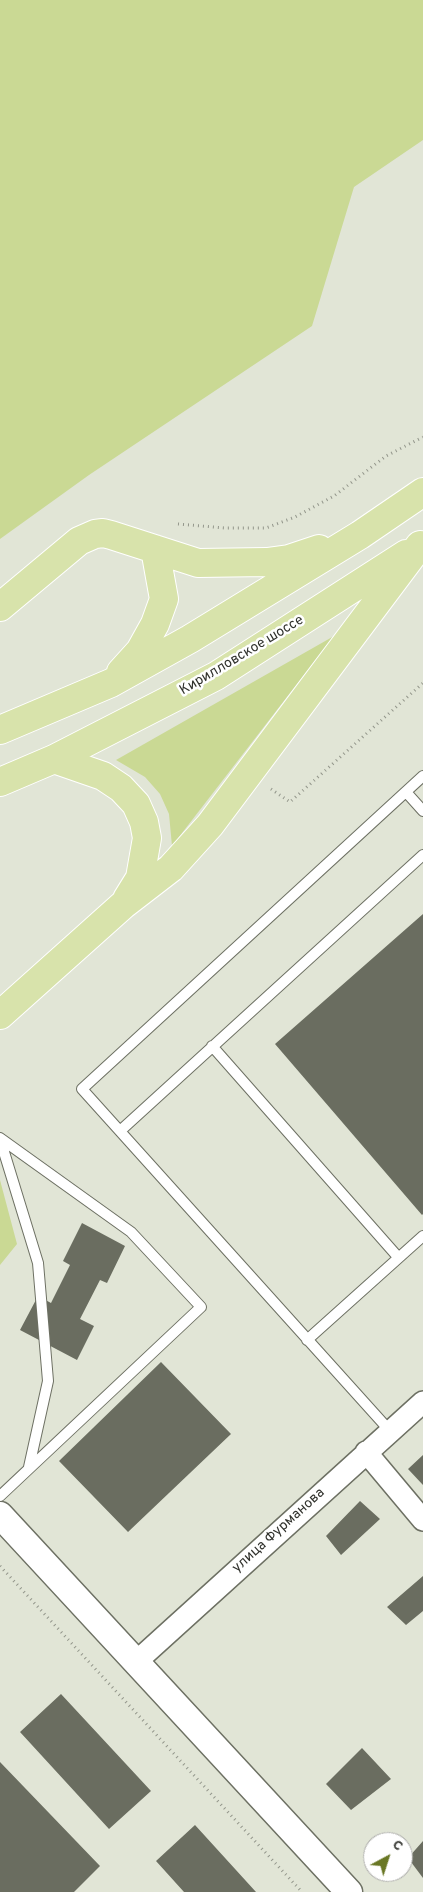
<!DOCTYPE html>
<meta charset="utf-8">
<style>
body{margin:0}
#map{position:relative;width:423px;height:1892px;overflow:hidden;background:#e1e5d6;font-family:Overpass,sans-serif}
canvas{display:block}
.north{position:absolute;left:363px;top:1832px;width:50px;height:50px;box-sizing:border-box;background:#fff;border:1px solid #adadab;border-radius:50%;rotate:40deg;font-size:14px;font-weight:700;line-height:20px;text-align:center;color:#31322d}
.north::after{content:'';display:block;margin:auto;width:18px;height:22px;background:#697724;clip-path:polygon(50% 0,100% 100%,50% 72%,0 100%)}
</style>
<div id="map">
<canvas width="423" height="1892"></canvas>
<div class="north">С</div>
</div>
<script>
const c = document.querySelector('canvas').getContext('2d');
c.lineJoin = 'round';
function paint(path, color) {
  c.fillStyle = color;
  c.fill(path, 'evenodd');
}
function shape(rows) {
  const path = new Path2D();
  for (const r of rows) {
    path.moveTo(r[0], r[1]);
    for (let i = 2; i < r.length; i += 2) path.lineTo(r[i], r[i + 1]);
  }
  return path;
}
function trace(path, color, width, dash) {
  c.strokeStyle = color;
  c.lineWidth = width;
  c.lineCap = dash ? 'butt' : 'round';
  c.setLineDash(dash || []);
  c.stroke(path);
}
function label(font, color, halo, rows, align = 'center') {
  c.font = font + ' Overpass,sans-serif';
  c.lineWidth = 5;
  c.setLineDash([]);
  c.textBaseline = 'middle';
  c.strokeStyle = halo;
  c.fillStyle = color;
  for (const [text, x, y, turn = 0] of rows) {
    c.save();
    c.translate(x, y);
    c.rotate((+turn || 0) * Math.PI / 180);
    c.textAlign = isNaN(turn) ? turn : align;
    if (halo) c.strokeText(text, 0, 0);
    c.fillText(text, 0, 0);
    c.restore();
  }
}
const green = shape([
 [0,0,423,0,423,140,354,187,312,326,89,475,0,539],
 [334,636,172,846,169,814,160,794,145,777,116,760],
 [0,1180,17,1244,0,1265]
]);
const building = shape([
 [423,914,423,1214,422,1215,275,1044],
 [82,1223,125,1246,107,1283,100,1280,80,1319,94,1326,77,1360,20,1330,38,1296,51,1303,70,1265,63,1261],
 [161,1362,231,1434,128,1532,59,1461],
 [423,1455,423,1485,408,1469],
 [360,1501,380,1519,341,1555,326,1536],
 [423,1576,423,1611,406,1625,387,1607],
 [61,1694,151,1791,109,1829,20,1732],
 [362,1748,391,1779,351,1810,326,1784],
 [0,1762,100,1866,74,1892,0,1892],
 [195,1825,256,1892,184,1892,156,1861],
 [423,1841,423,1878,408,1858]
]);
const path = shape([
 [178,524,225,528,266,528,295,517,334,496,386,456,423,437],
 [271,789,290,802,423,683],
 [0,1566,302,1892]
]);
const service = shape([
 [406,792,423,811],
 [212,1046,398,1257],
 [120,1131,423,855],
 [0,1138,131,1232,201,1307,0,1496],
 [0,1139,38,1263,48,1381,29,1467],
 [307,1340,423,1236],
 [390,1431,82,1089,423,776]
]);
const minor = shape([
 [366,1452,423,1520],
 [136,1662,423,1402]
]);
const tertiary = shape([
 [0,1515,349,1892]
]);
const primary = shape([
 [0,607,79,541,95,534,103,533,111,535,198,563,267,562,289,559,319,549],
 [121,672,140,651,155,624,164,599,155,549],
 [0,730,111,683,190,639,360,535,423,492],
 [54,759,103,776,121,788,136,804,144,822,147,838,140,878,127,899],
 [0,782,54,759,216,676,406,554],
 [0,1015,123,905,171,868,210,825,420,545]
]);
const streetNames = [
 ["Кирилловское шоссе",242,656,-31],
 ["улица Фурманова",279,1531,-42]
];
paint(green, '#cad994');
paint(building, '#6a6d60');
trace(service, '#6d7063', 12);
trace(minor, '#6d7063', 24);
trace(tertiary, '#6d7063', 29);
trace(primary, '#fff', 30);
trace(path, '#93968b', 3, [1, 4]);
trace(service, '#fff', 10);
trace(minor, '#fff', 21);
trace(tertiary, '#fff', 26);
trace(primary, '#d8e3ab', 28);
label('14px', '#31322d', '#fff', streetNames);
</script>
